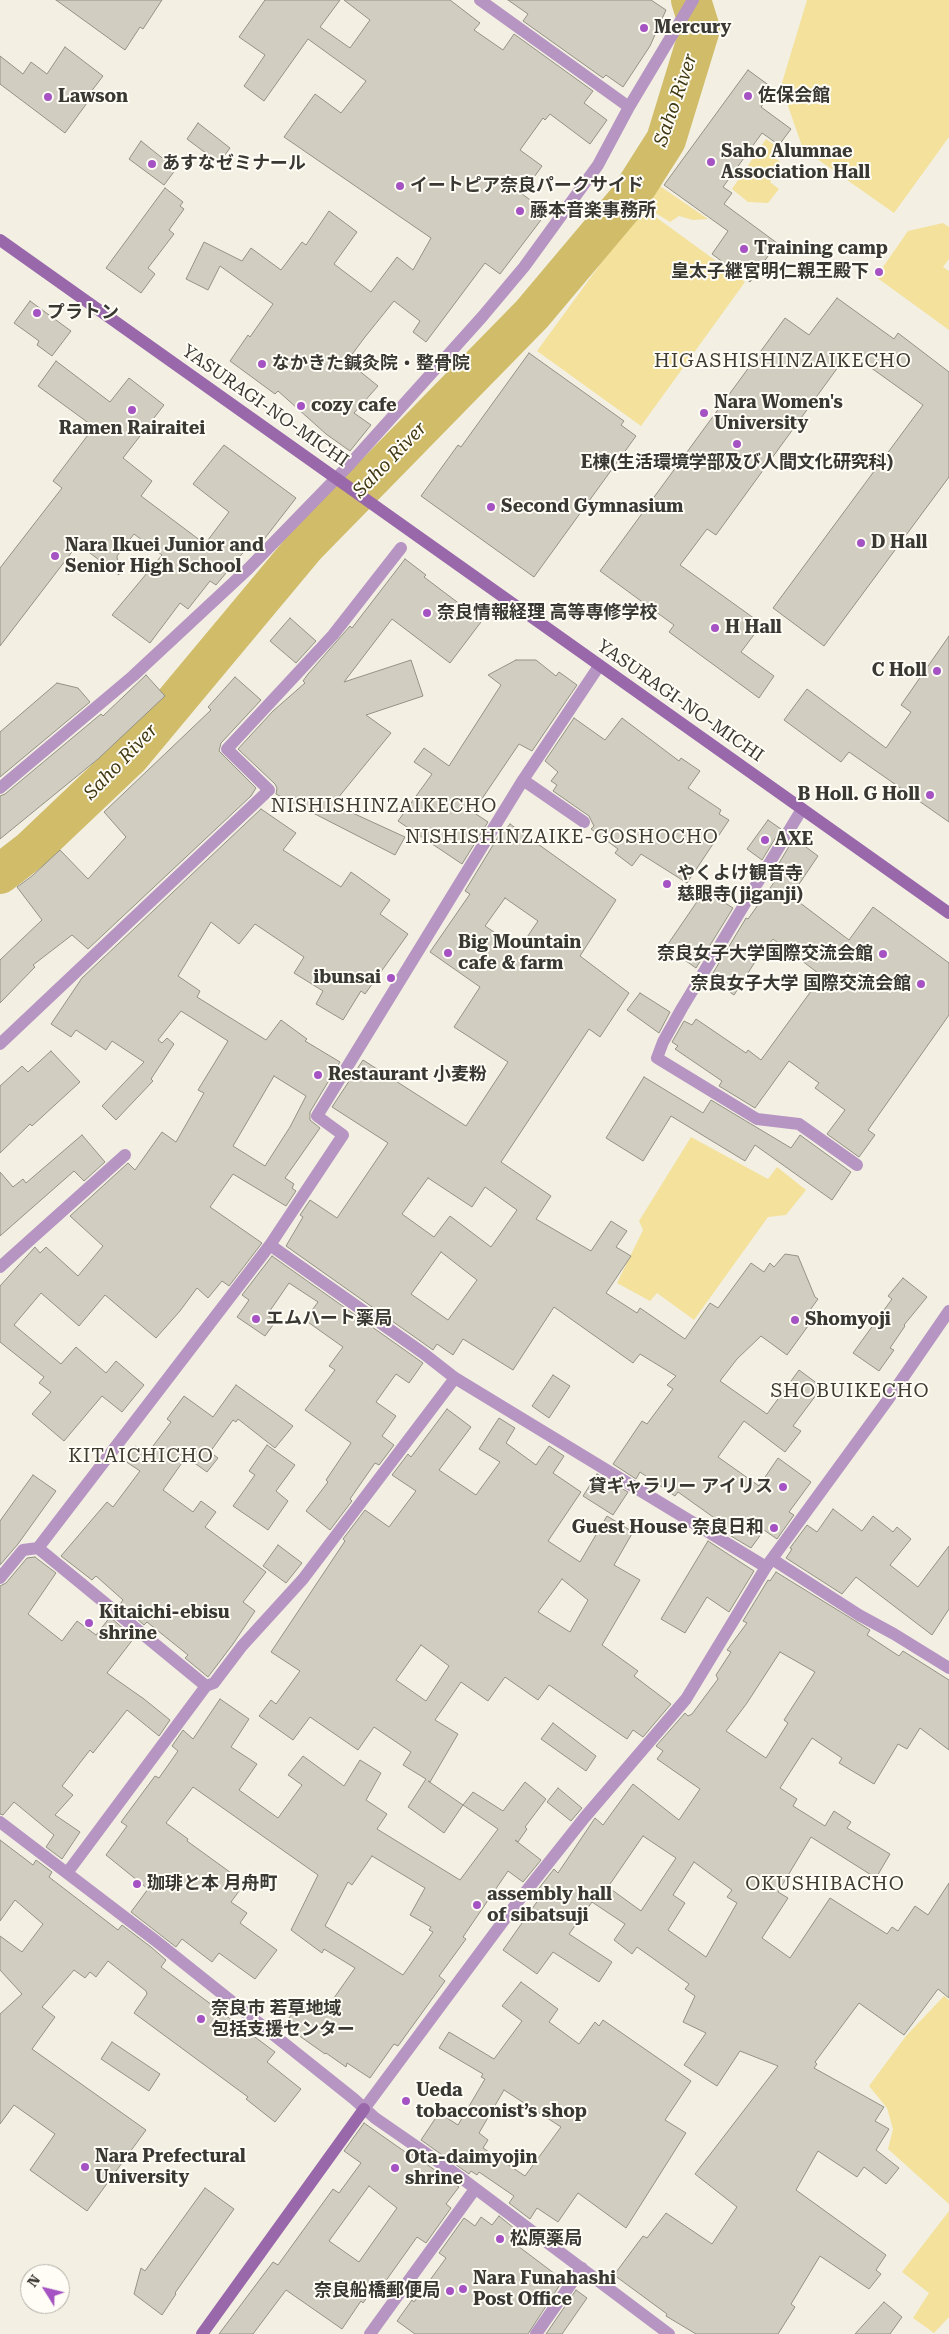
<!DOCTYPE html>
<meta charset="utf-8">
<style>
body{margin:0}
#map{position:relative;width:949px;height:2334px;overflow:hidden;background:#f3f0e3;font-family:"Roboto Serif",serif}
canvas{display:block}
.north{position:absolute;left:20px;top:2264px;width:50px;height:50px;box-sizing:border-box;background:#fffdf5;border:1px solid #b0aea7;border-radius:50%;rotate:306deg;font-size:14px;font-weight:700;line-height:20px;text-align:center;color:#3a3833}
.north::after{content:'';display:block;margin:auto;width:18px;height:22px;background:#a553c2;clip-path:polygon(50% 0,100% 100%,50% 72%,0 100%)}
</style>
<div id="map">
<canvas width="949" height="2334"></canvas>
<div class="north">N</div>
</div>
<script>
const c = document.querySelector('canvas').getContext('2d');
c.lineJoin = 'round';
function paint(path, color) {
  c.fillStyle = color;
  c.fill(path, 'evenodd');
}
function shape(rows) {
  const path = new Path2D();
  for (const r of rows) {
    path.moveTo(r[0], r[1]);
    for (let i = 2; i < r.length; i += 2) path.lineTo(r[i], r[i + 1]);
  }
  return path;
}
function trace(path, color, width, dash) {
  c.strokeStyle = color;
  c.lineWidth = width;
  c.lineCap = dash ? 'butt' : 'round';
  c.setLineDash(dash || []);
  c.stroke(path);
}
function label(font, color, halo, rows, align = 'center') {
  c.font = font + ' "Roboto Serif","Noto Sans JP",serif';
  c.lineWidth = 4;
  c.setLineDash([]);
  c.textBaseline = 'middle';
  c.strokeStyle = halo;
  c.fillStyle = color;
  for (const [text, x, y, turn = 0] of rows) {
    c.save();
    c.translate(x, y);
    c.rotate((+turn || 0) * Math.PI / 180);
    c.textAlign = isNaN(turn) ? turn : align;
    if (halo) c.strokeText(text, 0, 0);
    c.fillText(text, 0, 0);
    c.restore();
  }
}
const green = shape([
 [807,0,949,0,949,137,894,213,803,149,781,86],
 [766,139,776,146,771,154,781,163,770,182,779,189,768,203,748,202,732,189],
 [657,184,708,219,693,220,679,216,670,222,641,204],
 [642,207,745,282,641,426,537,351],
 [943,223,949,227,949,259,943,267,949,271,949,330,876,277,908,231],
 [691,1137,768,1179,777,1167,806,1190,786,1215,768,1217,694,1320,657,1293,650,1301,617,1283,643,1230,639,1221],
 [944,1996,949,2000,949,2204,888,2149,893,2129,887,2108,869,2086,906,2036],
 [949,2211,949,2317,934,2333,913,2318,929,2293,902,2272]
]);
const river = shape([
 [0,874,31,850,130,756,306,545,532,314,628,200,666,140,700,29,691,0]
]);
const building = shape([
 [56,0,162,0,143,29,140,27,125,50,56,0],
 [265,0,340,0,320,27,350,48,370,20,344,0,450,0,480,23,474,30,503,50,514,34,593,91,584,103,607,120,590,144,550,114,545,120,543,118,520,150,542,166,522,194,547,212,500,274,485,263,426,342,413,332,420,321,394,301,365,337,347,361,378,386,354,413,371,425,350,451,326,434,278,391,275,394,230,361,248,335,250,337,273,304,220,266,208,290,186,279,204,242,242,261,251,248,281,270,302,242,306,245,329,211,357,232,334,264,371,292,397,257,413,270,431,238,284,137,315,94,341,113,366,81,308,39,264,101,244,86,265,55,239,37,265,0],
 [508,0,651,0,666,10,650,46,623,87,606,75,603,78,523,21,528,14,508,0],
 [65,47,103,76,84,101,87,103,65,133,0,84,0,56,23,74,31,62,47,74,65,47],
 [748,70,774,89,761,107,791,129,779,145,762,133,723,187,732,193,724,204,777,243,750,282,712,254,728,231,664,185,748,70],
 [198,123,230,148,219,163,187,139,198,123],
 [141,141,176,169,164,185,129,159,141,141],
 [165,188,183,202,180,206,184,209,169,230,174,234,148,268,155,274,141,293,106,268,165,188],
 [837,298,894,339,898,333,949,372,949,477,824,646,773,608,923,405,849,352,716,535,707,529,680,565,762,624,741,652,774,676,759,698,669,632,674,625,600,571,785,318,809,335,837,298],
 [30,301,71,331,52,356,37,345,39,341,14,323,30,301],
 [529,353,624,421,621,425,636,436,534,577,421,496,458,445,461,447,529,353],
 [56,361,110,402,129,378,164,405,123,458,152,481,141,496,205,544,229,512,193,484,224,445,296,498,258,547,252,542,216,585,210,581,188,609,180,603,150,643,112,615,162,555,134,534,117,556,119,575,78,544,0,646,0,568,62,488,53,481,94,427,38,386,56,361],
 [405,559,426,575,424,577,461,605,463,602,484,618,450,663,392,619,344,682,411,660,423,696,366,715,391,733,333,804,405,837,395,855,276,794,277,788,275,784,238,749,273,711,305,683,303,681,308,674,350,626,352,628,405,559],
 [290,618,316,641,296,663,270,641,290,618],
 [949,636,949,822,849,752,841,762,784,720,807,689,886,748,911,712,901,705,949,636],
 [516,660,536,660,556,676,559,672,577,685,532,751,519,744,473,812,488,822,462,864,398,821,432,774,414,762,424,748,449,766,501,685,488,675,516,660],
 [146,675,165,696,98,759,0,839,0,796,5,794,101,714,103,716,146,675],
 [235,677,261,700,221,743,219,751,256,788,251,796,88,949,72,935,33,965,35,967,0,1003,0,960,42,920,17,887,32,876,60,850,88,879,126,837,104,812,211,710,208,707,235,677],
 [57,683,78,688,90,702,0,777,0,732,57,683],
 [574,718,605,740,622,718,679,761,681,758,700,771,688,788,721,810,719,814,729,820,687,883,641,854,632,866,615,853,618,849,591,829,594,826,589,816,553,791,557,785,551,781,558,772,545,761,574,718],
 [261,809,296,833,283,850,341,887,351,872,390,900,380,914,408,934,365,994,361,991,343,1020,316,1004,323,991,294,973,304,957,255,924,239,944,211,922,178,976,200,991,197,997,266,1040,281,1020,307,1039,305,1041,340,1062,310,1112,310,1120,320,1128,285,1178,294,1184,292,1188,296,1191,286,1206,233,1174,210,1207,262,1243,229,1286,222,1281,208,1298,197,1288,180,1311,156,1338,105,1295,79,1326,41,1293,14,1325,61,1364,76,1347,106,1373,116,1361,144,1385,122,1412,102,1396,64,1441,32,1414,51,1392,39,1383,44,1377,0,1342,0,1286,35,1247,40,1253,46,1247,78,1276,103,1246,70,1216,128,1163,135,1170,162,1132,176,1142,204,1093,198,1090,228,1041,181,1011,158,1040,162,1043,167,1038,174,1044,151,1079,153,1081,116,1120,102,1106,144,1062,112,1041,106,1050,76,1030,71,1037,51,1024,82,978,261,809],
 [274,1076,306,1096,290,1127,265,1166,233,1146,274,1076],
 [768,820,781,829,762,860,747,849,768,820],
 [510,824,616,900,580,956,629,993,600,1037,589,1029,501,1162,551,1196,536,1219,591,1251,611,1221,627,1231,616,1247,631,1256,606,1293,637,1313,640,1308,685,1339,710,1303,718,1308,751,1263,764,1272,770,1263,774,1267,785,1254,798,1256,815,1297,818,1299,810,1310,816,1315,787,1355,761,1336,737,1359,720,1381,767,1414,799,1370,822,1387,793,1426,801,1431,785,1452,744,1421,718,1457,759,1486,778,1458,811,1482,789,1512,794,1515,777,1539,764,1530,751,1548,716,1527,720,1522,678,1492,675,1496,640,1472,636,1479,613,1464,642,1421,647,1424,673,1389,667,1385,676,1376,640,1354,633,1363,554,1307,513,1370,463,1339,453,1355,437,1344,433,1350,286,1246,303,1217,300,1215,310,1200,337,1218,388,1143,332,1107,363,1060,466,1126,508,1062,454,1027,480,987,430,952,470,894,465,891,501,832,503,833,510,824],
 [505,898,538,921,519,949,485,926,505,898],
 [428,1178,472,1207,485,1187,517,1210,491,1247,450,1216,434,1237,402,1214,428,1178],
 [441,1252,477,1280,448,1320,411,1294,441,1252],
 [794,838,818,856,791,896,849,940,873,907,949,963,949,1015,868,1130,875,1135,859,1157,827,1134,845,1110,815,1088,819,1083,789,1061,755,1108,719,1086,722,1081,675,1049,678,1046,672,1042,684,1021,692,1025,696,1019,746,1053,748,1050,761,1060,822,976,773,939,769,944,767,943,734,995,710,978,746,918,748,919,780,874,775,870,794,838],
 [705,890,733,908,696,968,666,947,705,890],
 [640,993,670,1012,659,1033,627,1010,640,993],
 [51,1051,80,1082,32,1126,30,1124,0,1153,0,1086,22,1066,28,1072,51,1051],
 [644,1077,703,1113,711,1100,791,1148,800,1135,851,1172,832,1200,755,1145,745,1161,671,1116,643,1161,606,1138,644,1077],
 [82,1135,105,1162,84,1181,74,1171,0,1236,0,1172,13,1187,23,1179,26,1183,82,1135],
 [272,1256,423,1363,409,1383,396,1374,376,1402,396,1416,382,1436,394,1445,379,1465,375,1463,350,1499,352,1501,330,1530,306,1511,328,1482,326,1480,351,1443,305,1410,335,1370,329,1366,343,1347,305,1320,318,1302,289,1283,267,1315,276,1321,265,1336,237,1317,249,1300,242,1295,272,1256],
 [903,1278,927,1297,904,1325,905,1326,890,1348,894,1350,879,1371,853,1353,892,1299,888,1296,903,1278],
 [553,1375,570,1386,549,1418,532,1406,553,1375],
 [236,1385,293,1426,275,1448,238,1419,236,1422,233,1420,210,1452,218,1458,207,1472,186,1457,163,1490,193,1512,201,1501,216,1512,205,1527,266,1572,243,1602,255,1611,233,1644,208,1677,185,1658,188,1655,147,1622,144,1625,120,1604,123,1600,96,1576,92,1580,61,1556,107,1502,113,1507,140,1471,125,1461,135,1446,147,1454,171,1422,167,1419,184,1396,213,1417,236,1385],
 [447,1409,471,1427,439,1470,476,1495,500,1462,479,1449,499,1418,515,1428,506,1443,536,1465,549,1446,564,1456,553,1473,581,1492,548,1541,580,1562,607,1516,633,1532,614,1565,640,1580,602,1645,638,1671,634,1676,671,1704,643,1737,633,1730,627,1739,549,1685,538,1700,505,1677,488,1701,461,1682,435,1720,458,1734,430,1782,428,1781,463,1805,444,1833,408,1807,426,1779,403,1765,411,1752,374,1727,358,1750,310,1717,293,1740,259,1716,271,1700,276,1704,300,1671,271,1652,345,1541,343,1539,365,1510,389,1527,416,1491,392,1475,408,1454,411,1457,447,1409],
 [562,1579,588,1600,570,1632,538,1612,562,1579],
 [421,1645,449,1666,426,1701,396,1680,421,1645],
 [267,1445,295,1465,276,1491,288,1501,268,1530,233,1506,255,1475,249,1471,267,1445],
 [597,1474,628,1492,613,1515,583,1496,597,1474],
 [33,1475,56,1491,18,1544,0,1565,0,1521,33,1475],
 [833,1509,862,1531,873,1516,893,1532,897,1527,911,1539,890,1565,918,1587,949,1546,949,1609,932,1635,856,1577,842,1594,786,1558,792,1549,790,1548,807,1525,817,1532,833,1509],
 [708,1541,754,1571,729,1612,707,1597,685,1633,661,1619,708,1541],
 [278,1545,302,1563,286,1583,263,1566,278,1545],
 [35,1557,56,1573,28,1614,62,1641,77,1621,96,1635,110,1617,134,1638,107,1673,144,1699,170,1720,159,1736,127,1710,93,1753,90,1750,62,1786,73,1795,55,1815,80,1832,62,1859,46,1847,54,1835,14,1802,3,1815,0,1814,0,1586,6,1583,27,1558,35,1557],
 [776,1572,870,1630,867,1635,899,1656,903,1651,949,1680,949,1750,920,1728,907,1749,898,1744,874,1784,839,1763,842,1758,812,1738,780,1788,797,1799,793,1806,825,1826,834,1811,851,1822,847,1828,890,1854,876,1878,811,1837,778,1892,788,1898,762,1938,790,1958,830,1898,887,1934,892,1927,898,1931,915,1906,928,1915,949,1883,949,1998,938,1989,904,2035,859,2003,815,2062,817,2064,814,2068,884,2107,875,2121,889,2129,876,2150,899,2168,886,2184,864,2167,857,2177,818,2151,796,2190,886,2255,876,2270,881,2274,869,2289,820,2256,791,2304,795,2307,778,2334,696,2334,666,2316,667,2314,614,2275,643,2236,647,2238,666,2213,712,2244,737,2207,695,2174,778,2066,740,2051,717,2086,684,2065,706,2033,683,2022,695,1996,685,1989,689,1984,637,1947,632,1954,614,1940,625,1924,592,1902,569,1934,612,1962,599,1982,553,1952,537,1974,503,1950,541,1896,536,1892,554,1869,558,1873,595,1818,603,1825,633,1784,679,1820,700,1789,657,1759,663,1751,656,1746,685,1713,688,1716,692,1714,718,1679,716,1675,731,1652,727,1650,747,1623,743,1621,768,1580,770,1581,776,1572],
 [780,1652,815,1672,784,1720,788,1723,766,1758,726,1731,747,1703,780,1652],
 [643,1836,676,1858,641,1911,608,1887,643,1836],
 [694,1862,732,1890,727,1897,737,1903,706,1957,668,1930,685,1903,673,1895,694,1862],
 [220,1699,249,1719,231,1747,257,1764,239,1790,278,1818,302,1785,288,1775,303,1756,344,1786,360,1760,381,1773,366,1800,387,1814,377,1829,460,1880,498,1829,463,1805,473,1792,503,1811,525,1782,546,1799,525,1827,527,1829,518,1842,515,1840,541,1860,523,1882,508,1871,463,1937,466,1939,439,1976,445,1981,398,2046,394,2044,370,2078,347,2063,346,2067,326,2053,325,2054,284,2025,302,2000,322,2015,355,1968,324,1949,322,1953,291,1930,318,1875,193,1787,166,1823,188,1839,187,1841,245,1883,231,1902,247,1913,240,1923,277,1950,255,1979,219,1953,212,1962,182,1939,176,1947,131,1912,148,1889,106,1855,127,1826,121,1822,155,1776,159,1778,178,1751,172,1746,183,1730,193,1739,220,1699],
 [372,1856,425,1888,410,1915,431,1927,429,1930,433,1932,403,1975,325,1926,348,1882,352,1885,372,1856],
 [553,1723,596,1756,586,1771,541,1739,553,1723],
 [558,1788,582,1808,571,1821,547,1802,558,1788],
 [0,1840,33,1865,36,1860,52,1872,49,1877,118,1930,122,1925,151,1947,166,1960,161,1967,275,2052,267,2062,301,2089,275,2122,246,2099,248,2097,134,2013,147,1994,146,1991,108,1961,96,1977,90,1972,85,1978,74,1970,42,2007,55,2017,32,2049,146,2130,87,2211,30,2170,55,2134,14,2105,0,2124,0,2014,22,1994,0,1970,0,1936,22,1952,43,1924,15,1900,0,1921,0,1840],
 [521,1982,558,2009,549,2022,579,2044,595,2022,599,2026,603,2020,691,2081,665,2120,686,2133,626,2228,578,2193,558,2222,537,2208,530,2219,509,2203,514,2196,479,2172,477,2175,471,2171,469,2174,421,2140,439,2113,458,2125,485,2079,481,2077,483,2074,439,2048,449,2032,494,2059,522,2021,502,2006,521,1982],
 [504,2090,561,2127,525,2176,483,2148,488,2140,479,2133,504,2090],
 [112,2042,160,2074,149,2091,101,2059,112,2042],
 [364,2123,411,2156,412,2154,459,2187,446,2204,451,2208,426,2243,417,2237,380,2289,375,2286,363,2303,361,2301,342,2329,286,2290,253,2334,219,2334,273,2262,278,2265,333,2189,339,2193,361,2163,344,2151,364,2123],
 [369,2186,397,2208,359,2262,329,2241,369,2186],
 [205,2188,234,2209,175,2293,176,2294,162,2315,134,2294,141,2268,145,2271,205,2188],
 [499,2216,520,2233,514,2243,563,2280,528,2334,415,2334,397,2321,412,2300,414,2302,446,2258,439,2253,464,2218,475,2226,481,2217,492,2225,499,2216],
 [576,2290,587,2298,562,2334,546,2334,576,2290],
 [884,2302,902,2317,890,2334,855,2334,884,2302]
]);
const street = shape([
 [480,0,629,107],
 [599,666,523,780,317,1116,343,1135,270,1245,423,1353,455,1378,766,1567],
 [523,780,584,822],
 [0,788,133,676,248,569,350,464,482,317,524,267,598,165,629,107,693,0],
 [802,809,682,1008,663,1042,657,1058,757,1119,799,1124,857,1165],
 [0,1044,269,790,227,749,333,635,401,548],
 [0,1267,125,1155],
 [38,1548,206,1686],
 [772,1559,859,1615,894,1634,949,1668],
 [0,1578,23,1550,38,1548,270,1245],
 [0,1822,156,1941,354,2099,375,2118,456,2174,669,2334],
 [67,1873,206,1686,214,1683,242,1646,303,1579,455,1378],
 [364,2109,519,1900,585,1817,686,1699,766,1567,887,1401,949,1311],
 [370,2334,475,2189],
 [536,2334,582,2268]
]);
const secondary = shape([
 [0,240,949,913],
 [202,2334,364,2109]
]);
const markers = [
 [644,28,5,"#a553c2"],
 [748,96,5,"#a553c2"],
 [48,97,5,"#a553c2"],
 [711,162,5,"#a553c2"],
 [152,164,5,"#a553c2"],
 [400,186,5,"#a553c2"],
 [520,211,5,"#a553c2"],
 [744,249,5,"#a553c2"],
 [879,272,5,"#a553c2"],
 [37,313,5,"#a553c2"],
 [262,364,5,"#a553c2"],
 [301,406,5,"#a553c2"],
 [132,410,5,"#a553c2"],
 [704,413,5,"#a553c2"],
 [737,444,5,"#a553c2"],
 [491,507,5,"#a553c2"],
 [861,543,5,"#a553c2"],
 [55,556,5,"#a553c2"],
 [427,613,5,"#a553c2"],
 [715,628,5,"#a553c2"],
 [937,671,5,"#a553c2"],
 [930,795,5,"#a553c2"],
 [765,840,5,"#a553c2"],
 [667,884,5,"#a553c2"],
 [448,953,5,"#a553c2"],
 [883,954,5,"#a553c2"],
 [391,978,5,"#a553c2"],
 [921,984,5,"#a553c2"],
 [318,1075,5,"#a553c2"],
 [256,1319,5,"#a553c2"],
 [795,1320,5,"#a553c2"],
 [783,1487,5,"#a553c2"],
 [774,1528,5,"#a553c2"],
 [89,1623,5,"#a553c2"],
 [137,1884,5,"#a553c2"],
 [477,1905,5,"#a553c2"],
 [201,2019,5,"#a553c2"],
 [406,2101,5,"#a553c2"],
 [85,2167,5,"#a553c2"],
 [395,2168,5,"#a553c2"],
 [500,2239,5,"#a553c2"],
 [463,2289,5,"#a553c2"],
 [450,2291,5,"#a553c2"]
];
const poiNames = [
 ["Mercury",654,28],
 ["佐保会館",758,96],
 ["Lawson",58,97],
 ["Saho Alumnae",721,152],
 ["Association Hall",721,173],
 ["あすなゼミナール",162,164],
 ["イートピア奈良パークサイド",410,186],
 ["藤本音楽事務所",530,211],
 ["Training camp",754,249],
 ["皇太子継宮明仁親王殿下",869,272,"right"],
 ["プラトン",47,313],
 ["なかきた鍼灸院・整骨院",272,364],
 ["Nara Women's",714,403],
 ["University",714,424],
 ["cozy cafe",311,406],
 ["Ramen Rairaitei",132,429,"center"],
 ["E棟(生活環境学部及び人間文化研究科)",737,463,"center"],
 ["Second Gymnasium",501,507],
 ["D Hall",871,543],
 ["Nara Ikuei Junior and",65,546],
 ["Senior High School",65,567],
 ["奈良情報経理 高等専修学校",437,613],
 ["H Hall",725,628],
 ["C Holl",927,671,"right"],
 ["B Holl. G Holl",920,795,"right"],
 ["AXE",775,840],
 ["やくよけ観音寺",677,874],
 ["慈眼寺(jiganji)",677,895],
 ["Big Mountain",458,943],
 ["cafe & farm",458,964],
 ["奈良女子大学国際交流会館",873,954,"right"],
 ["ibunsai",381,978,"right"],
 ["奈良女子大学 国際交流会館",911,984,"right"],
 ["Restaurant 小麦粉",328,1075],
 ["エムハート薬局",266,1319],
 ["Shomyoji",805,1320],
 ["貸ギャラリー アイリス",773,1487,"right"],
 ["Guest House 奈良日和",764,1528,"right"],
 ["Kitaichi-ebisu",99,1613],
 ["shrine",99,1634],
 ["珈琲と本 月舟町",147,1884],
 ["assembly hall",487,1895],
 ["of sibatsuji",487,1916],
 ["奈良市 若草地域",211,2009],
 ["包括支援センター",211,2030],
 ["Ueda",416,2091],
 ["tobacconist’s shop",416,2112],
 ["Nara Prefectural",95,2157],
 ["University",95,2178],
 ["Ota-daimyojin",405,2158],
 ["shrine",405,2179],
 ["松原薬局",510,2239],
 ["Nara Funahashi",473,2279],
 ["Post Office",473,2300],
 ["奈良船橋郵便局",440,2291,"right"]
];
const streetNames = [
 ["YASURAGI-NO-MICHI",265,406,35],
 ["YASURAGI-NO-MICHI",680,701,35]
];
const waterNames = [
 ["Saho River",676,100,-71],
 ["Saho River",390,460,-46],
 ["Saho River",121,762,-46]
];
const neighbourhoodNames = [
 ["HIGASHISHINZAIKECHO",783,361],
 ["NISHISHINZAIKECHO",384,806],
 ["NISHISHINZAIKE-GOSHOCHO",562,837],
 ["SHOBUIKECHO",850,1391],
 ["KITAICHICHO",141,1456],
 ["OKUSHIBACHO",825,1884]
];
paint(green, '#f3e19c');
trace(river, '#d0bc69', 40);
paint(building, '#d1cec1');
trace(building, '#949185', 1);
trace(street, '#b695c3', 12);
trace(secondary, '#9968ab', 12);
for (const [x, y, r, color] of markers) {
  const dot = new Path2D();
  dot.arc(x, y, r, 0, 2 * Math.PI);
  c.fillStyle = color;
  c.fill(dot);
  trace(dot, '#fffdf5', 2);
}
label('bold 18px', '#3a3833', '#fffdf5', poiNames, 'left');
label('18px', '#3a3833', '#fffdf5', streetNames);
label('italic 19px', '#403713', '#fffdf5', waterNames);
c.letterSpacing = '1px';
label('19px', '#3d3b30', '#fffdf5', neighbourhoodNames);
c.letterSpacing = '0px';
</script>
